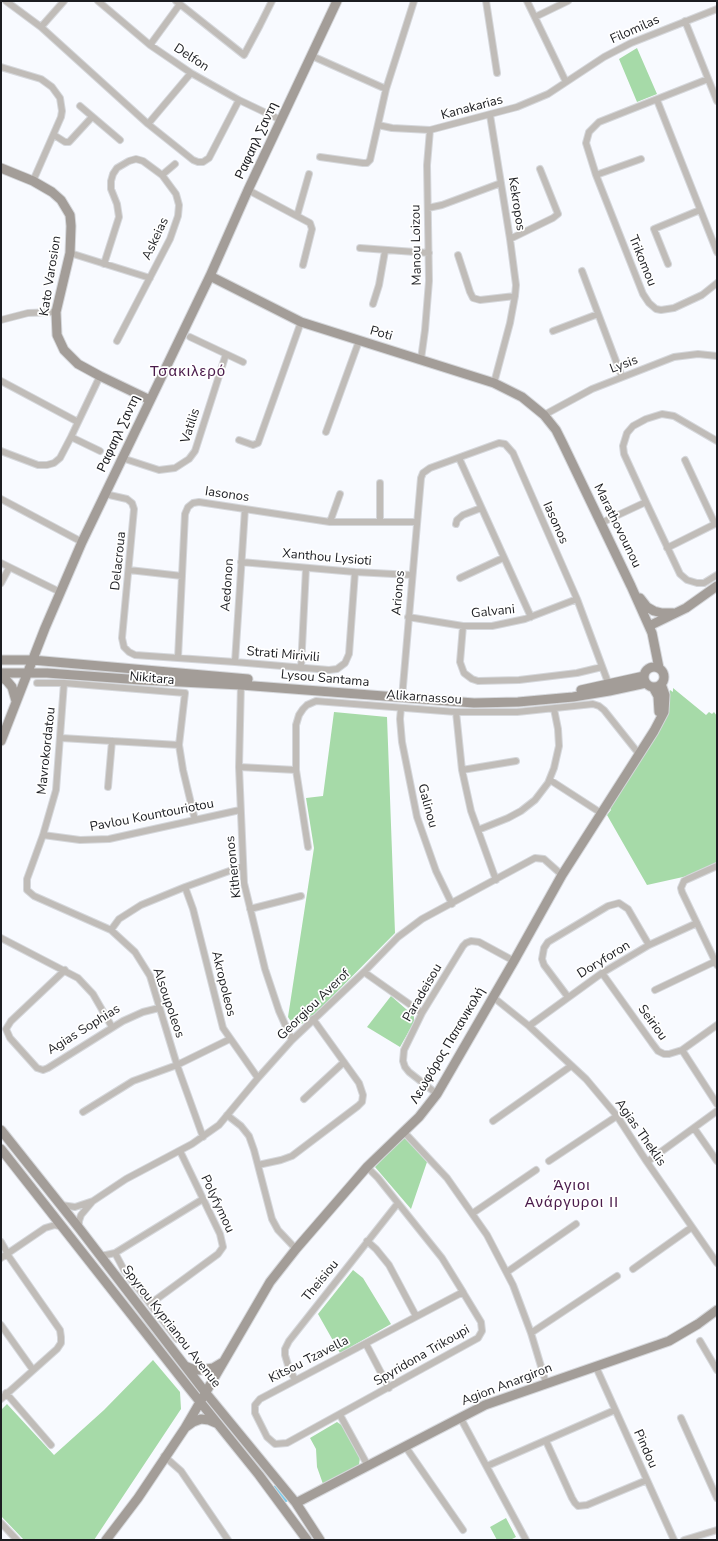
<!DOCTYPE html>
<meta charset="utf-8">
<style>
body{margin:0}
#map{position:relative;width:718px;height:1541px;overflow:hidden;background:#f8faff;font-family:"Nunito Sans",sans-serif}
canvas{display:block}
.frame{position:absolute;inset:0;border:2px solid #1c1d21;pointer-events:none}
</style>
<div id="map">
<canvas width="718" height="1541"></canvas>
<div class="frame"></div>
</div>
<script>
const c = document.querySelector('canvas').getContext('2d');
c.lineJoin = 'round';
function paint(path, color) {
  c.fillStyle = color;
  c.fill(path, 'evenodd');
}
function shape(rows) {
  const path = new Path2D();
  for (const r of rows) {
    if (r.length === 3) {
      path.moveTo(r[0] + r[2], r[1]);
      path.arc(r[0], r[1], r[2], 0, 2 * Math.PI);
      continue;
    }
    path.moveTo(r[0], r[1]);
    for (let i = 2; i < r.length; i += 2) path.lineTo(r[i], r[i + 1]);
  }
  return path;
}
function trace(path, color, width, dash) {
  c.strokeStyle = color;
  c.lineWidth = width;
  c.lineCap = dash ? 'butt' : 'round';
  c.setLineDash(dash || []);
  c.stroke(path);
}
function label(font, color, halo, rows, align = 'center') {
  c.font = font + ' "Nunito Sans",sans-serif';
  c.lineWidth = 3.5;
  c.setLineDash([]);
  c.textBaseline = 'middle';
  c.strokeStyle = halo;
  c.fillStyle = color;
  for (const [text, x, y, turn = 0] of rows) {
    c.save();
    c.translate(x, y);
    c.rotate((+turn || 0) * Math.PI / 180);
    c.textAlign = isNaN(turn) ? turn : align;
    if (halo) c.strokeText(text, 0, 0);
    c.fillText(text, 0, 0);
    c.restore();
  }
}
const green = shape([
 [637,48,657,94,637,102,619,59],
 [673,688,706,715,709,712,712,714,714,712,717,716,717,863,692,875,647,885,607,815,611,810,610,807,661,726,670,690,673,692],
 [334,712,387,717,395,933,307,1022,294,1026,288,1017,314,848,306,798,323,796],
 [391,996,414,1016,414,1022,400,1047,367,1027],
 [404,1136,427,1162,411,1209,375,1167],
 [353,1270,363,1278,391,1324,340,1353,318,1314],
 [153,1360,180,1392,181,1409,94,1540,24,1540,1,1516,1,1410,7,1404,54,1455,104,1410],
 [337,1422,343,1426,360,1457,359,1465,323,1484,317,1467,316,1449,310,1438],
 [506,1518,516,1537,510,1540,497,1540,490,1527]
]);
const river = shape([
 [278,1490,284,1497]
]);
const street = shape([
 [6,1,41,27,148,124,193,160,198,162,203,162,209,158,239,100],
 [98,1,150,45,191,73,239,100,281,120],
 [176,1,244,55,260,25,272,1],
 [486,1,497,73],
 [527,1,566,82],
 [535,17,568,1],
 [685,21,717,101],
 [41,27,64,1],
 [150,45,180,4],
 [312,56,386,89],
 [1,67,41,79,52,87,60,98,62,111,61,117,33,181],
 [708,79,599,122,589,132,586,143,596,175,643,294,649,303,656,309,661,310,674,308,702,295,717,283],
 [657,100,717,252],
 [80,106,120,140],
 [490,115,510,239,516,285,515,296,510,323,494,383],
 [148,124,191,73],
 [378,125,392,128,430,130,517,107,548,94,604,57,631,43,717,9],
 [54,135,65,142,69,142,92,117],
 [320,157,363,163,367,163,370,160,386,89,414,1],
 [162,175,175,164],
 [596,175,641,159],
 [248,190,310,223,312,229,303,265],
 [428,208,442,205,501,183],
 [297,216,309,174],
 [510,239,553,218,558,214,540,169],
 [360,248,429,253],
 [70,253,150,278],
 [458,255,470,292,473,298,480,300,515,296],
 [104,264,119,217,117,204,111,189,111,181,113,174,117,168,129,161,136,159,143,161,162,175,176,194,179,205,178,216,170,239,117,341],
 [668,264,654,229,700,210],
 [582,271,622,377],
 [373,304,379,285,385,251],
 [1,320,28,313,56,312],
 [553,331,598,314],
 [190,337,243,362],
 [421,359,425,330,429,281,427,165,430,130],
 [1,381,78,422],
 [544,415,592,389,674,357,698,354,717,356],
 [326,432,359,341],
 [71,437,100,451],
 [239,440,253,445,258,443,301,322],
 [717,441,674,416,662,414,646,419,633,426,627,433,623,446,624,454,646,502,680,574,687,580,697,583,704,583,717,575],
 [1,451,38,465,47,465,54,463,60,458,71,437,100,376],
 [122,458,159,470,175,468,189,459,195,451,226,354],
 [459,458,531,617],
 [685,460,715,524],
 [380,483,380,522],
 [105,494,127,499,132,503,134,509,122,638,124,647,129,652,135,655,235,662,329,670,337,669,345,663,349,654,355,572],
 [1,499,82,542],
 [330,522,340,494],
 [601,523,646,502],
 [456,524,457,520,463,515,481,508],
 [667,548,717,523],
 [241,562,355,572,412,575],
 [1,563,60,592],
 [129,570,182,576],
 [460,578,503,558],
 [1,583,9,568],
 [408,617,463,626,492,626,525,619,577,599],
 [463,626,460,662,464,673,472,679,478,681,519,680,577,673,602,667],
 [178,658,185,514,188,507,193,503,199,502,330,522,416,522],
 [235,662,245,509],
 [301,668,306,568],
 [37,683,64,683,185,693,179,745,183,770,195,820],
 [64,683,56,790,43,835,27,879,27,890,34,896,111,930,135,952,150,976,177,1065,203,1137],
 [241,683,239,767,244,883,265,969,279,1011,292,1040],
 [402,698,421,478,423,473,430,468,499,443,505,444,513,453,577,599,609,685],
 [401,708,400,719,402,742,417,817,436,871,452,904],
 [456,712,462,770,471,811,496,880],
 [61,738,179,745],
 [239,767,296,770],
 [462,770,516,761],
 [550,780,601,813],
 [108,787,112,741],
 [478,830,508,818,521,811,535,800,548,783,554,768,559,746,558,729,554,709],
 [43,835,80,840,109,839,240,810],
 [308,847,296,770,296,725,299,715,303,709,307,705,316,701,456,712,517,712,593,704,599,706,604,710,639,754],
 [717,866,688,879,684,881,681,888,682,892,717,965],
 [185,887,193,909,223,1028,258,1078],
 [250,909,301,896],
 [111,930,119,919,141,905,185,887,243,866],
 [1,938,78,978,93,994,112,1027],
 [65,970,11,1021,6,1029,10,1038,37,1068,43,1070,48,1068,123,1021,143,1012,159,1008],
 [364,972,422,1013],
 [602,973,652,1043,658,1051,664,1054,669,1054,682,1050,717,1025],
 [655,990,716,961],
 [493,997,529,1026,586,1079,617,1116,647,1162,717,1263],
 [568,997,544,965,542,959,544,948,548,942,608,906,619,903,628,909,649,945],
 [529,1026,602,973,649,945,697,923],
 [682,1050,717,1104],
 [437,1094,409,1072,405,1067,403,1061,404,1050,422,1013,463,946,466,943,471,941,479,942,514,961],
 [304,1099,344,1062],
 [83,1112,133,1081,177,1065,230,1039],
 [227,1115,241,1126,249,1136,254,1150,272,1219,278,1230,296,1249],
 [493,1121,571,1066],
 [694,1128,717,1161],
 [404,1132,447,1178,487,1235,513,1285,531,1333,546,1383],
 [549,1161,617,1116],
 [647,1162,717,1111],
 [258,1165,281,1160,292,1156,358,1106,362,1102,363,1095,359,1083,313,1019],
 [367,1167,378,1178,442,1258,463,1292,464,1294,481,1322,482,1331,478,1338,287,1443,275,1444,267,1437,255,1413,255,1405,260,1399,463,1292],
 [61,1205,75,1207,93,1201,126,1179,192,1144,219,1125,258,1078,292,1040,364,972,398,937,422,919,535,858,544,859,562,875],
 [473,1213,536,1170],
 [79,1228,79,1221,81,1215,92,1202],
 [367,1241,376,1249,389,1265,416,1316],
 [1,1242,8,1254],
 [115,1253,124,1270,177,1339],
 [100,1255,106,1255,115,1253,203,1199],
 [1,1258,45,1228,55,1225,62,1227],
 [633,1269,692,1227],
 [507,1272,576,1224],
 [150,1304,218,1254,223,1247,220,1234,180,1151],
 [1,1325,33,1370],
 [531,1333,617,1276],
 [700,1341,717,1370],
 [366,1344,389,1388],
 [596,1367,674,1540],
 [295,1380,288,1365,285,1355,285,1349,289,1341,398,1203],
 [6,1393,51,1445],
 [1,1399,57,1349,61,1343,61,1337,60,1330,7,1254],
 [340,1415,368,1466],
 [460,1417,526,1540],
 [681,1418,717,1498],
 [546,1441,572,1498,575,1503,578,1506,587,1505,647,1480],
 [405,1446,463,1530],
 [164,1456,181,1471,228,1540],
 [487,1466,615,1410],
 [1,1523,17,1540],
 [684,1540,717,1530]
]);
const secondary = shape([
 [1,168,33,181,52,192,61,200,70,215,71,226,70,253,56,312,57,335,64,350,78,364,100,376,150,400],
 [210,276,301,322,494,383,522,397,544,415,556,430,563,444,631,586,652,633,659,668],
 [640,598,647,607,654,611,662,613,673,613],
 [649,626,686,608,717,586],
 [1,660,32,660,248,679],
 [654,677,10],
 [1,673,47,673,141,680,241,685,474,703,518,702,573,697,609,691,646,683],
 [1,677,7,681,12,687,16,701],
 [653,687,658,696,659,712],
 [581,690,644,676],
 [1,741,45,628,82,542,210,276,248,190,337,1],
 [1,1130,79,1228,205,1392,296,1503,320,1540],
 [1,1149,189,1388,259,1475,307,1540],
 [185,1366,195,1370,200,1370,213,1368,223,1362],
 [186,1427,193,1422,201,1419,209,1420,216,1423],
 [296,1503,485,1405,669,1341,698,1324,717,1310],
 [106,1540,138,1498,185,1428,270,1282,296,1249,367,1167,419,1117,437,1094,514,961,562,875,654,731,664,712,665,695,661,684]
]);
const streetNames = [
 ["Filomilas",635,30,-24],
 ["Delfon",191,58,33],
 ["Kanakarias",472,108,-15],
 ["Ραφαηλ Σαντη",257,141,-65],
 ["Kekropos",516,204,81],
 ["Askeias",156,239,-65],
 ["Manou Loizou",417,245,-91],
 ["Trikomou",642,261,68],
 ["Kato Varosion",51,276,-81],
 ["Poti",381,334,16],
 ["Lysis",624,365,-21],
 ["Vatilis",191,426,-72],
 ["Ραφαηλ Σαντη",119,434,-65],
 ["Iasonos",227,495,8],
 ["Iasonos",555,523,66],
 ["Marathovounou",617,526,64],
 ["Xanthou Lysioti",327,558,5],
 ["Delacroua",119,561,-84],
 ["Aedonon",228,585,-86],
 ["Arionos",399,593,-85],
 ["Galvani",493,612,-6],
 ["Strati Mirivili",283,655,5],
 ["Nikitara",152,679,5],
 ["Lysou Santama",325,679,5],
 ["Alikarnassou",424,698,4],
 ["Mavrokordatou",47,751,-84],
 ["Galinou",427,806,75],
 ["Pavlou Kountouriotou",152,816,-11],
 ["Kitheronos",234,867,-96],
 ["Doryforon",604,960,-32],
 ["Akropoleos",223,984,76],
 ["Paradeisou",423,993,-60],
 ["Alsoupoleos",168,1003,71],
 ["Georgiou Averof",314,1005,-44],
 ["Seiriou",652,1023,54],
 ["Agias Sophias",84,1030,-32],
 ["Λεωφόρος Παπανικολή",448,1046,-59],
 ["Agias Theklis",640,1133,55],
 ["Polyfymou",217,1204,65],
 ["Theisiou",321,1281,-51],
 ["Spyrou Kyprianou Avenue",171,1327,52],
 ["Spyridona Trikoupi",422,1356,-30],
 ["Kitsou Tzavella",309,1360,-27],
 ["Agion Anargiron",507,1385,-21],
 ["Pindou",645,1449,66]
];
const quarterNames = [
 ["Τσακιλερό",188,372],
 ["Άγιοι",572,1186],
 ["Ανάργυροι ΙΙ",572,1203]
];
paint(green, '#a6daa8');
trace(river, '#7bceef', 11);
trace(street, '#d5d7db', 8);
trace(secondary, '#d5d7db', 11);
trace(street, '#c0bcb8', 6);
trace(secondary, '#a39d98', 9);
label('13px', '#1c1d21', '#fff', streetNames);
c.letterSpacing = '1px';
label('15px', '#4a1b4b', '#fff', quarterNames);
c.letterSpacing = '0px';
</script>
